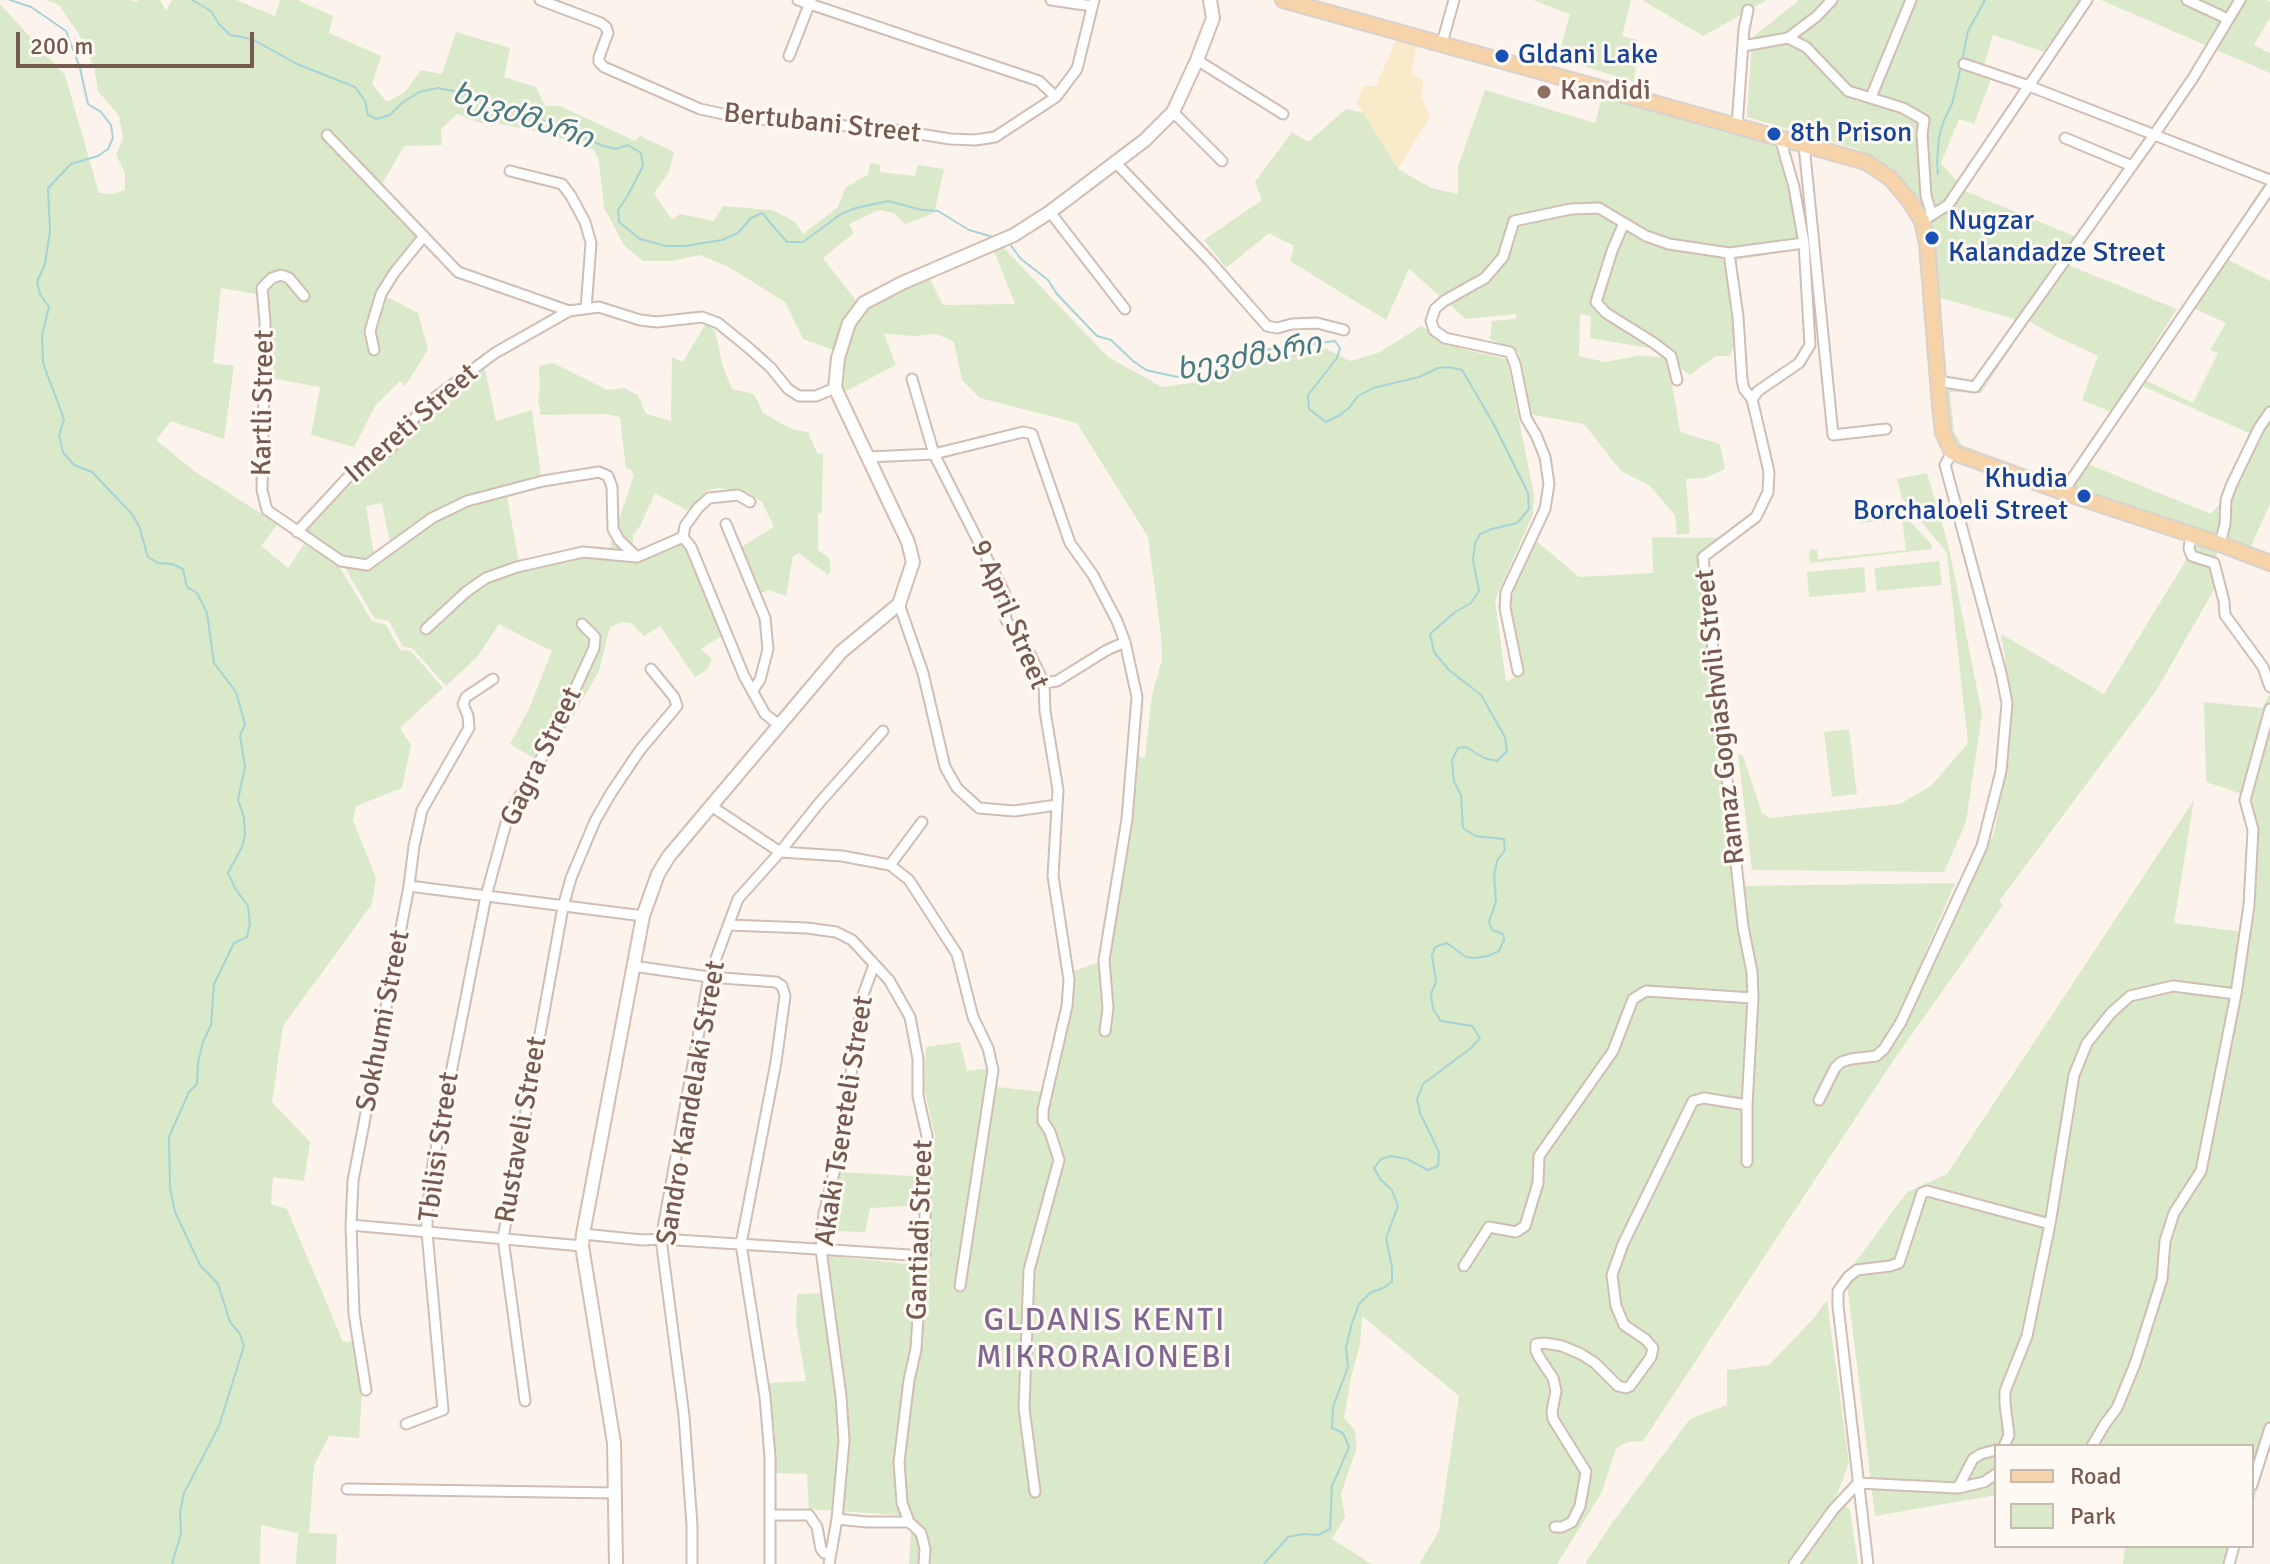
<!DOCTYPE html>
<meta charset="utf-8">
<style>
body{margin:0}
#map{position:relative;width:2270px;height:1564px;overflow:hidden;background:#fcf4ec;font-family:Signika,sans-serif}
canvas{display:block}
.legend{position:absolute;left:1994px;top:1444px;width:260px;height:104px;box-sizing:border-box;background:#fef9f2;border:2px solid #c8b9b1;margin:0;padding:10px 14px;list-style:none;font-size:24px;color:#765a4f}
.legend li{display:flex;align-items:center;gap:16px;height:40px}
.legend b{width:40px;border:2px solid #c8b9b1}
.scale{position:absolute;left:16px;top:32px;width:238px;height:36px;box-sizing:border-box;border:4px solid #765a4f;border-top:0;padding-left:10px;font-size:24px;line-height:28px;white-space:nowrap;color:#765a4f;-webkit-text-stroke:6px #fef9f2;paint-order:stroke}
</style>
<div id="map">
<canvas width="2270" height="1564"></canvas>
<ul class="legend">
<li><b style="height:10px;background:#f6d3a9"></b>Road</li>
<li><b style="height:22px;background:#d9e9ca"></b>Park</li>
</ul>
<div class="scale">200 m</div>
</div>
<script>
const c = document.querySelector('canvas').getContext('2d');
c.lineJoin = 'round';
function paint(path, color) {
  c.fillStyle = color;
  c.fill(path, 'evenodd');
}
function shape(rows) {
  const path = new Path2D();
  for (const r of rows) {
    path.moveTo(r[0], r[1]);
    for (let i = 2; i < r.length; i += 2) path.lineTo(r[i], r[i + 1]);
  }
  return path;
}
function trace(path, color, width, dash) {
  c.strokeStyle = color;
  c.lineWidth = width;
  c.lineCap = dash ? 'butt' : 'round';
  c.setLineDash(dash || []);
  c.stroke(path);
}
function label(font, color, halo, rows, align = 'center') {
  c.font = font + ' Signika,"Noto Sans Georgian",sans-serif';
  c.lineWidth = 6;
  c.setLineDash([]);
  c.textBaseline = 'middle';
  c.strokeStyle = halo;
  c.fillStyle = color;
  for (const [text, x, y, turn = 0] of rows) {
    c.save();
    c.translate(x, y);
    c.rotate((+turn || 0) * Math.PI / 180);
    c.textAlign = isNaN(turn) ? turn : align;
    if (halo) c.strokeText(text, 0, 0);
    c.fillText(text, 0, 0);
    c.restore();
  }
}
const green = shape([
 [47,0,130,0,136,2,138,0,160,0,166,11,172,0,236,0,275,16,280,0,297,0,333,16,329,33,381,56,372,84,387,102,405,92,421,70,442,74,456,32,510,48,504,77,536,87,545,106,560,106,635,141,640,136,674,152,669,172,654,193,672,220,680,214,714,221,723,206,772,210,794,221,803,234,838,207,846,187,868,175,870,163,880,165,880,172,915,176,918,165,944,169,934,213,905,224,894,213,879,210,849,224,854,233,823,258,857,302,841,326,835,351,803,339,785,302,729,267,700,255,672,261,643,261,624,245,604,208,599,161,594,150,547,134,497,123,480,123,457,114,441,129,442,145,404,146,382,184,332,131,325,139,342,155,417,238,378,292,418,313,428,350,405,386,400,381,375,406,354,447,311,435,320,387,270,378,267,296,221,288,213,363,234,366,224,439,171,421,156,440,194,471,278,524,261,546,288,568,304,544,339,566,372,621,386,625,400,650,411,651,443,688,400,728,411,745,402,788,356,806,353,820,376,878,372,904,283,1026,272,1102,310,1142,304,1181,273,1177,271,1204,287,1209,343,1342,355,1341,362,1393,359,1438,329,1436,314,1465,309,1533,337,1534,336,1564,296,1564,298,1533,261,1525,260,1564,0,1564,0,4,65,75,99,193,112,194,125,190,125,173,116,155,123,139,119,116,98,91,94,66,78,33,59,5],
 [1533,0,1631,0,1622,36,1638,40,1634,82,1558,58,1570,14],
 [1642,0,1767,0,1703,36],
 [1799,0,2093,0,2061,45,2050,42,2044,52,1993,35,1981,74,1991,79,1974,124,1959,119,1941,163,1965,191,2086,241,2068,265,2177,309,2135,375,2193,403,2218,353,2210,350,2226,323,2185,304,2270,175,2270,194,2227,259,2270,281,2270,504,2251,546,1954,450,1949,438,1944,386,1978,390,2015,319,1937,297,1931,232,1921,204,1892,168,1857,149,1747,117,1752,38],
 [2029,321,2051,334,2098,356,2082,400,2111,412,2062,482,1962,445,1954,432,1950,392,1981,393],
 [2140,385,2249,433,2223,500,2211,514,2088,464],
 [2101,0,2267,0,2270,2,2270,17,2254,45,2270,53,2270,73],
 [1485,90,1595,123,1602,97,1774,143,1791,193,1802,249,1735,260,1745,319,1730,356,1716,356,1690,375,1668,359,1680,432,1720,444,1725,469,1705,478,1686,479,1690,533,1677,535,1675,515,1649,485,1621,471,1584,424,1529,414,1519,353,1490,339,1492,321,1516,319,1516,314,1466,319,1409,269,1386,320,1290,261,1294,246,1269,233,1226,268,1204,240,1262,200,1255,182,1292,132,1308,142,1346,109,1364,113,1398,169,1431,188,1458,194,1458,166],
 [1580,314,1591,316,1590,338,1655,349,1666,357,1637,356,1605,362,1579,356],
 [1003,247,1108,357,1162,387,1198,382,1233,365,1325,348,1350,361,1378,353,1421,326,1462,349,1507,359,1534,495,1533,514,1495,600,1506,682,1520,674,1509,613,1516,576,1534,539,1579,577,1653,573,1652,537,1717,538,1700,556,1720,767,1735,886,1955,883,1923,958,1934,958,1994,833,2009,746,2011,696,2001,634,2104,694,2196,544,2217,552,2215,588,2156,691,1999,901,2003,905,1893,1061,1643,1441,1628,1442,1616,1448,1602,1492,1557,1564,1419,1564,1439,1531,1459,1396,1362,1316,1360,1344,1351,1378,1344,1418,1355,1430,1357,1447,1341,1494,1345,1517,1332,1539,1371,1564,909,1564,912,1516,809,1509,807,1474,775,1473,775,1432,768,1383,806,1381,796,1323,797,1294,834,1293,827,1256,929,1266,931,1205,870,1208,865,1232,828,1231,834,1198,841,1172,931,1177,935,1136,924,1088,926,1047,960,1042,967,1071,998,1067,998,1087,1052,1093,1073,1005,1074,971,1107,959,1127,845,1138,757,1145,758,1152,695,1162,660,1161,635,1148,537,1077,423,980,398,962,380,954,342,937,334,916,336,884,334,896,365,842,393,839,379,852,327,875,302,930,279,943,305,1015,304,994,251],
 [706,323,715,331,723,367,732,389,754,394,763,413,791,429,808,432,817,453,823,454,822,512,818,514,818,550,829,558,831,571,828,575,799,553,793,556,786,596,769,590,760,593,741,547,774,527,762,502,747,492,718,488,706,491,688,511,655,493,640,526,633,535,633,548,637,562,680,544,688,549,723,635,701,649,712,659,707,670,695,677,660,626,644,636,631,623,622,622,610,627,599,671,545,765,510,744,529,709,552,651,499,624,477,657,446,686,412,648,403,647,389,621,374,618,344,566,370,568,392,553,382,503,366,506,374,555,362,559,344,557,305,530,356,479,386,461,430,409,485,369,496,421,532,410,542,484,507,496,518,558,523,570,580,558,609,558,611,542,634,476,631,469,626,468,620,417,606,414,541,415,538,401,540,386,539,366,553,363,607,390,624,388,638,395,646,414,671,421,672,357,683,362],
 [1927,473,1949,548,1982,714,1966,822,1944,872,1752,870,1738,754,1743,756,1762,813,1769,818,1900,804,1931,786,1968,743,1947,553,1902,498,1897,479],
 [1895,505,1932,545,1931,549,1811,563,1809,560,1810,550,1817,549,1818,559,1906,550,1902,519,1860,523,1858,514,1860,508],
 [1939,561,1942,585,1877,591,1874,568],
 [1864,567,1866,592,1809,597,1807,572],
 [2270,694,2270,1448,2252,1507,2252,1446,1996,1446,1996,1495,1875,1516,1846,1275,1907,1192,1947,1174,2194,800,2174,923,2250,933,2254,827,2245,795,2206,782,2204,702,2262,708],
 [1849,729,1857,794,1832,797,1824,732],
 [1827,1300,1849,1463,1836,1497,1788,1564,1585,1564,1612,1523,1690,1419,1727,1405,1727,1370,1769,1365,1814,1318],
 [1845,1505,1850,1510,1858,1564,1798,1564,1818,1535],
 [2125,1546,2240,1546,2234,1564,2123,1564]
]);
const sand = shape([
 [1398,36,1417,44,1411,73,1423,80,1422,97,1430,117,1398,169,1357,103,1363,86,1376,86]
]);
const stream = shape([
 [10,0,31,7,66,31,80,68,88,104,101,112,111,125,113,138,108,149,98,156,71,164,48,188,50,231,45,264,37,282,40,294,49,307,42,335,43,363,64,419,59,435,63,452,74,465,92,472,131,513,139,526,148,557,158,563,172,564,183,569,187,587,197,593,207,613,214,663,236,692,245,724,240,736,245,767,238,800,244,817,245,835,242,847,228,873,235,888,248,906,250,924,247,937,234,943,214,984,211,1025,203,1042,198,1063,197,1084,189,1092,169,1137,170,1188,175,1212,200,1265,218,1284,230,1322,240,1334,244,1346,219,1426,184,1493,180,1512,181,1533,172,1564],
 [192,0,211,11,219,24,230,35,252,39,297,64,355,87,365,101,368,115,377,119,390,115,402,103,419,92,438,88,459,92,554,124,601,145,615,149,628,145,641,153,643,166,627,197,618,210,619,222,640,239,666,246,685,246,722,240,738,233,751,218,762,213,787,242,803,242,841,214,856,208,888,201,922,210,938,211,969,230,993,237],
 [1962,61,1968,31,1985,0],
 [1938,174,1937,162,1939,137,1944,120,1952,104,1961,67],
 [1009,243,1021,259,1048,280,1057,294,1097,336,1111,340,1133,361,1146,370,1177,377,1193,373,1199,364,1258,351,1335,341,1340,348,1337,358,1308,395,1309,409,1326,422,1340,415,1349,408,1357,397,1373,388,1419,377,1438,368,1449,367,1462,370,1492,421,1528,493,1529,509,1517,523,1492,529,1480,534,1475,543,1473,560,1479,591,1471,603,1455,612,1430,634,1434,652,1449,670,1481,695,1505,737,1507,751,1497,761,1484,758,1466,747,1458,748,1452,760,1454,782,1461,795,1463,828,1475,836,1504,839,1505,850,1497,861,1494,876,1496,901,1489,922,1492,930,1503,934,1504,940,1499,951,1488,956,1474,958,1466,957,1447,943,1435,947,1432,956,1436,982,1431,994,1433,1009,1441,1021,1472,1026,1480,1038,1471,1048,1423,1084,1417,1099,1420,1113,1439,1152,1438,1166,1428,1170,1407,1159,1391,1156,1381,1159,1374,1168,1381,1180,1392,1190,1398,1206,1386,1238,1392,1267,1392,1282,1383,1288,1370,1293,1359,1304,1351,1326,1346,1348,1348,1367,1333,1407,1332,1428,1343,1433,1349,1447,1332,1486,1330,1529,1318,1535,1303,1534,1288,1537,1264,1564]
]);
const street = shape([
 [540,0,601,23,606,27,608,33,599,57,599,62,604,67,700,109,742,118,889,129,950,139,975,140,995,137,1056,97,1077,69,1094,0],
 [798,0,1039,81,1056,97],
 [1051,0,1092,6],
 [2187,0,2228,19],
 [1788,38,1817,16,1832,0],
 [1442,43,1454,0],
 [1743,46,1788,38,1806,47,1848,91,1903,108,1924,120,1922,134,1926,196,1932,215],
 [789,56,811,0],
 [1197,60,1283,114],
 [1964,64,2029,86,2270,180],
 [1871,97,1911,0],
 [1173,112,1222,161],
 [1737,126,1744,29,1748,10],
 [327,135,458,272,569,311],
 [2065,138,2132,166],
 [1804,145,1833,435,1886,429],
 [1116,163,1209,260,1267,326,1277,328,1292,324,1317,323,1344,330],
 [510,171,562,184,571,196,585,222,591,243,586,309],
 [1050,212,1125,309],
 [1927,218,1948,205,2087,0],
 [1624,223,1612,251,1596,302,1606,313,1654,343,1671,356,1677,380],
 [1729,253,1738,317,1742,380,1744,389,1752,399],
 [304,296,289,278,281,275,272,278,262,288,265,322,262,490,267,510,341,561,367,565,432,518,467,501,543,481,599,472,608,476,612,487,613,529,619,540,637,557,683,537,691,547,744,676,765,714,779,725],
 [374,350,370,331,381,294,394,273,424,236],
 [912,379,934,454,1004,592,1006,620,1030,654,1044,683,1045,711,1058,790,1053,876,1069,980,1067,1006,1043,1110,1043,1121,1050,1132,1059,1160,1029,1270,1024,1408,1035,1492],
 [1938,381,1975,387,2154,135,2193,78,2240,0],
 [868,457,934,454,1023,432,1032,434,1070,543,1093,575,1117,621,1125,642,1107,650,1057,681,1044,683],
 [2063,492,2270,188],
 [726,524,765,618,768,649,760,680,753,690],
 [297,532,349,476,390,449,425,405,495,353,569,311,599,307,640,320,657,322,702,317,718,323,750,349,771,368,788,389,799,396,816,396,835,388],
 [2191,534,2189,549,2192,556,2214,563,2224,601,2225,615,2263,667,2270,687],
 [683,537,685,526,698,508,709,498,738,495,750,502],
 [2220,544,2225,524,2226,500,2231,486,2259,428,2270,412],
 [899,604,923,673,945,767,957,788,979,808,1014,811,1057,805],
 [426,629,466,592,486,578,517,567,583,552,637,557],
 [1518,671,1505,608,1506,592,1545,509,1549,484,1545,457,1536,435,1526,418,1515,364,1510,352,1445,338,1434,330,1431,321,1435,309,1444,301,1485,278,1503,257,1514,221,1571,209,1599,208,1646,236,1669,244,1729,253,1804,243],
 [711,806,780,852,842,856,890,865,909,880,957,954,973,1017,988,1048,993,1070,960,1286],
 [890,865,922,822],
 [409,886,414,846,422,810,469,728,468,716,463,704,466,697,493,679],
 [728,925,807,928,836,932,852,940,889,980,910,1017,918,1059,918,1096,927,1136,925,1179,925,1256,920,1284,916,1349,909,1380,899,1462,902,1503,909,1522,921,1533,925,1549,924,1564],
 [633,966,709,977,776,982,782,986,785,996,776,1062,741,1244,765,1397,770,1457,770,1564],
 [1105,1031,1108,1008,1104,960,1127,819,1137,697,1125,642],
 [1819,1100,1835,1068,1841,1062,1851,1059,1876,1056,1884,1049,1901,1022,1982,846,2001,771,2007,703,2001,673,1945,465,1952,452],
 [1747,1162,1747,1105,1753,998,1752,972,1743,927,1703,557,1756,517,1768,492,1769,472,1752,399,1758,391,1799,363,1810,345,1804,243,1794,187,1780,138],
 [351,1225,582,1246],
 [583,1234,642,1240,661,1239,925,1256],
 [1464,1266,1489,1227,1516,1232,1525,1226,1538,1183,1539,1156,1613,1051,1633,999,1646,991,1753,998],
 [366,1390,354,1314,351,1225,353,1181,409,886,643,916],
 [525,1401,503,1238,563,907,571,878,595,821,611,793,640,750,677,706,674,697,651,669],
 [406,1424,443,1410,427,1232,427,1213,433,1164,486,896,508,816,551,741,594,648,595,637,582,624],
 [2004,1446,2009,1435,2005,1404,2005,1391,2027,1336,2050,1224,2074,1075,2087,1043,2111,1013,2130,996,2173,986,2236,994],
 [2092,1446,2105,1424,2117,1408,2135,1364,2162,1279,2165,1241,2174,1213,2201,1171,2236,994,2249,905,2253,830,2245,800,2270,709],
 [2252,1485,2270,1428],
 [1958,1488,1973,1459,1981,1454,1996,1450],
 [347,1489,616,1493],
 [770,1515,809,1515,817,1527,821,1549,824,1553,830,1553],
 [837,1519,867,1522,909,1522],
 [1555,1527,1562,1527,1572,1522,1580,1506,1586,1472,1553,1419,1552,1411,1556,1391,1553,1378,1539,1357,1536,1351,1536,1344,1545,1343,1562,1346,1581,1354,1595,1363,1618,1386,1626,1388,1630,1386,1651,1357,1653,1348,1645,1339,1624,1325,1616,1306,1612,1275,1623,1244,1693,1101,1704,1098,1747,1105],
 [692,1564,692,1525,684,1416,661,1239,709,977,738,899,780,852,820,802,883,731],
 [829,1564,837,1519,844,1441,841,1396,821,1250,824,1213,839,1153,863,995,874,965],
 [1794,1564,1833,1510,1858,1483,1958,1488,1984,1482,1996,1474],
 [1868,1564,1838,1306,1838,1291,1848,1277,1857,1270,1890,1266,1899,1263,1922,1193,1927,1191,2050,1224],
 [2229,1564,2234,1546]
]);
const secondary = shape([
 [616,1564,614,1443,582,1246,583,1234,643,916,658,874,669,856,841,652,899,604,913,562,908,542,835,388,838,358,849,323,864,303,902,283,1014,235,1050,212,1145,140,1173,112,1197,60,1213,18,1210,0]
]);
const primary = shape([
 [1283,0,1866,162,1890,178,1908,199,1922,221,1927,244,1940,406,1943,433,1952,452,2063,492,2220,544,2270,563]
]);
const markers = [
 [1502,56,8,"#1a4fb4"],
 [1544,92,8,"#8d6e63"],
 [1774,134,8,"#1a4fb4"],
 [1932,238,8,"#1a4fb4"],
 [2084,496,8,"#1a4fb4"]
];
const transitNames = [
 ["Gldani Lake",1518,56],
 ["8th Prison",1790,134],
 ["Nugzar",1948,222],
 ["Kalandadze Street",1948,254],
 ["Khudia",2068,480,"right"],
 ["Borchaloeli Street",2068,512,"right"]
];
const educationNames = [
 ["Kandidi",1560,92]
];
const streetNames = [
 ["Bertubani Street",822,124,6],
 ["Kartli Street",264,403,-89],
 ["Imereti Street",412,424,-41],
 ["9 April Street",1009,615,67],
 ["Ramaz Gogiashvili Street",1721,717,-96],
 ["Gagra Street",542,757,-64],
 ["Sokhumi Street",384,1021,-79],
 ["Sandro Kandelaki Street",692,1103,-80],
 ["Akaki Tsereteli Street",845,1121,-81],
 ["Rustaveli Street",522,1130,-80],
 ["Tbilisi Street",440,1147,-82],
 ["Gantiadi Street",921,1230,-88]
];
const waterNames = [
 ["ხევძმარი",522,117,19],
 ["ხევძმარი",1249,358,-11]
];
const quarterNames = [
 ["GLDANIS KENTI",1105,1322],
 ["MIKRORAIONEBI",1105,1359]
];
paint(green, '#d9e9ca');
paint(sand, '#f9eac9');
trace(stream, '#a7d2d6', 2);
trace(street, '#d0beb4', 13);
trace(secondary, '#d3beb1', 16);
trace(primary, '#d9d1ce', 18);
trace(street, '#fff', 9);
trace(secondary, '#fff', 12);
trace(primary, '#f6d3a9', 14);
for (const [x, y, r, color] of markers) {
  const dot = new Path2D();
  dot.arc(x, y, r, 0, 2 * Math.PI);
  c.fillStyle = color;
  c.fill(dot);
  trace(dot, '#fef9f2', 3);
}
label('28px', '#164399', '#fef9f2', transitNames, 'left');
label('28px', '#785e54', '#fef9f2', educationNames, 'left');
label('28px', '#765a4f', '#fef9f2', streetNames);
label('italic 30px', '#477b81', '#fef9f2', waterNames);
c.letterSpacing = '2px';
label('32px', '#806791', '#fef9f2', quarterNames);
c.letterSpacing = '0px';
</script>
